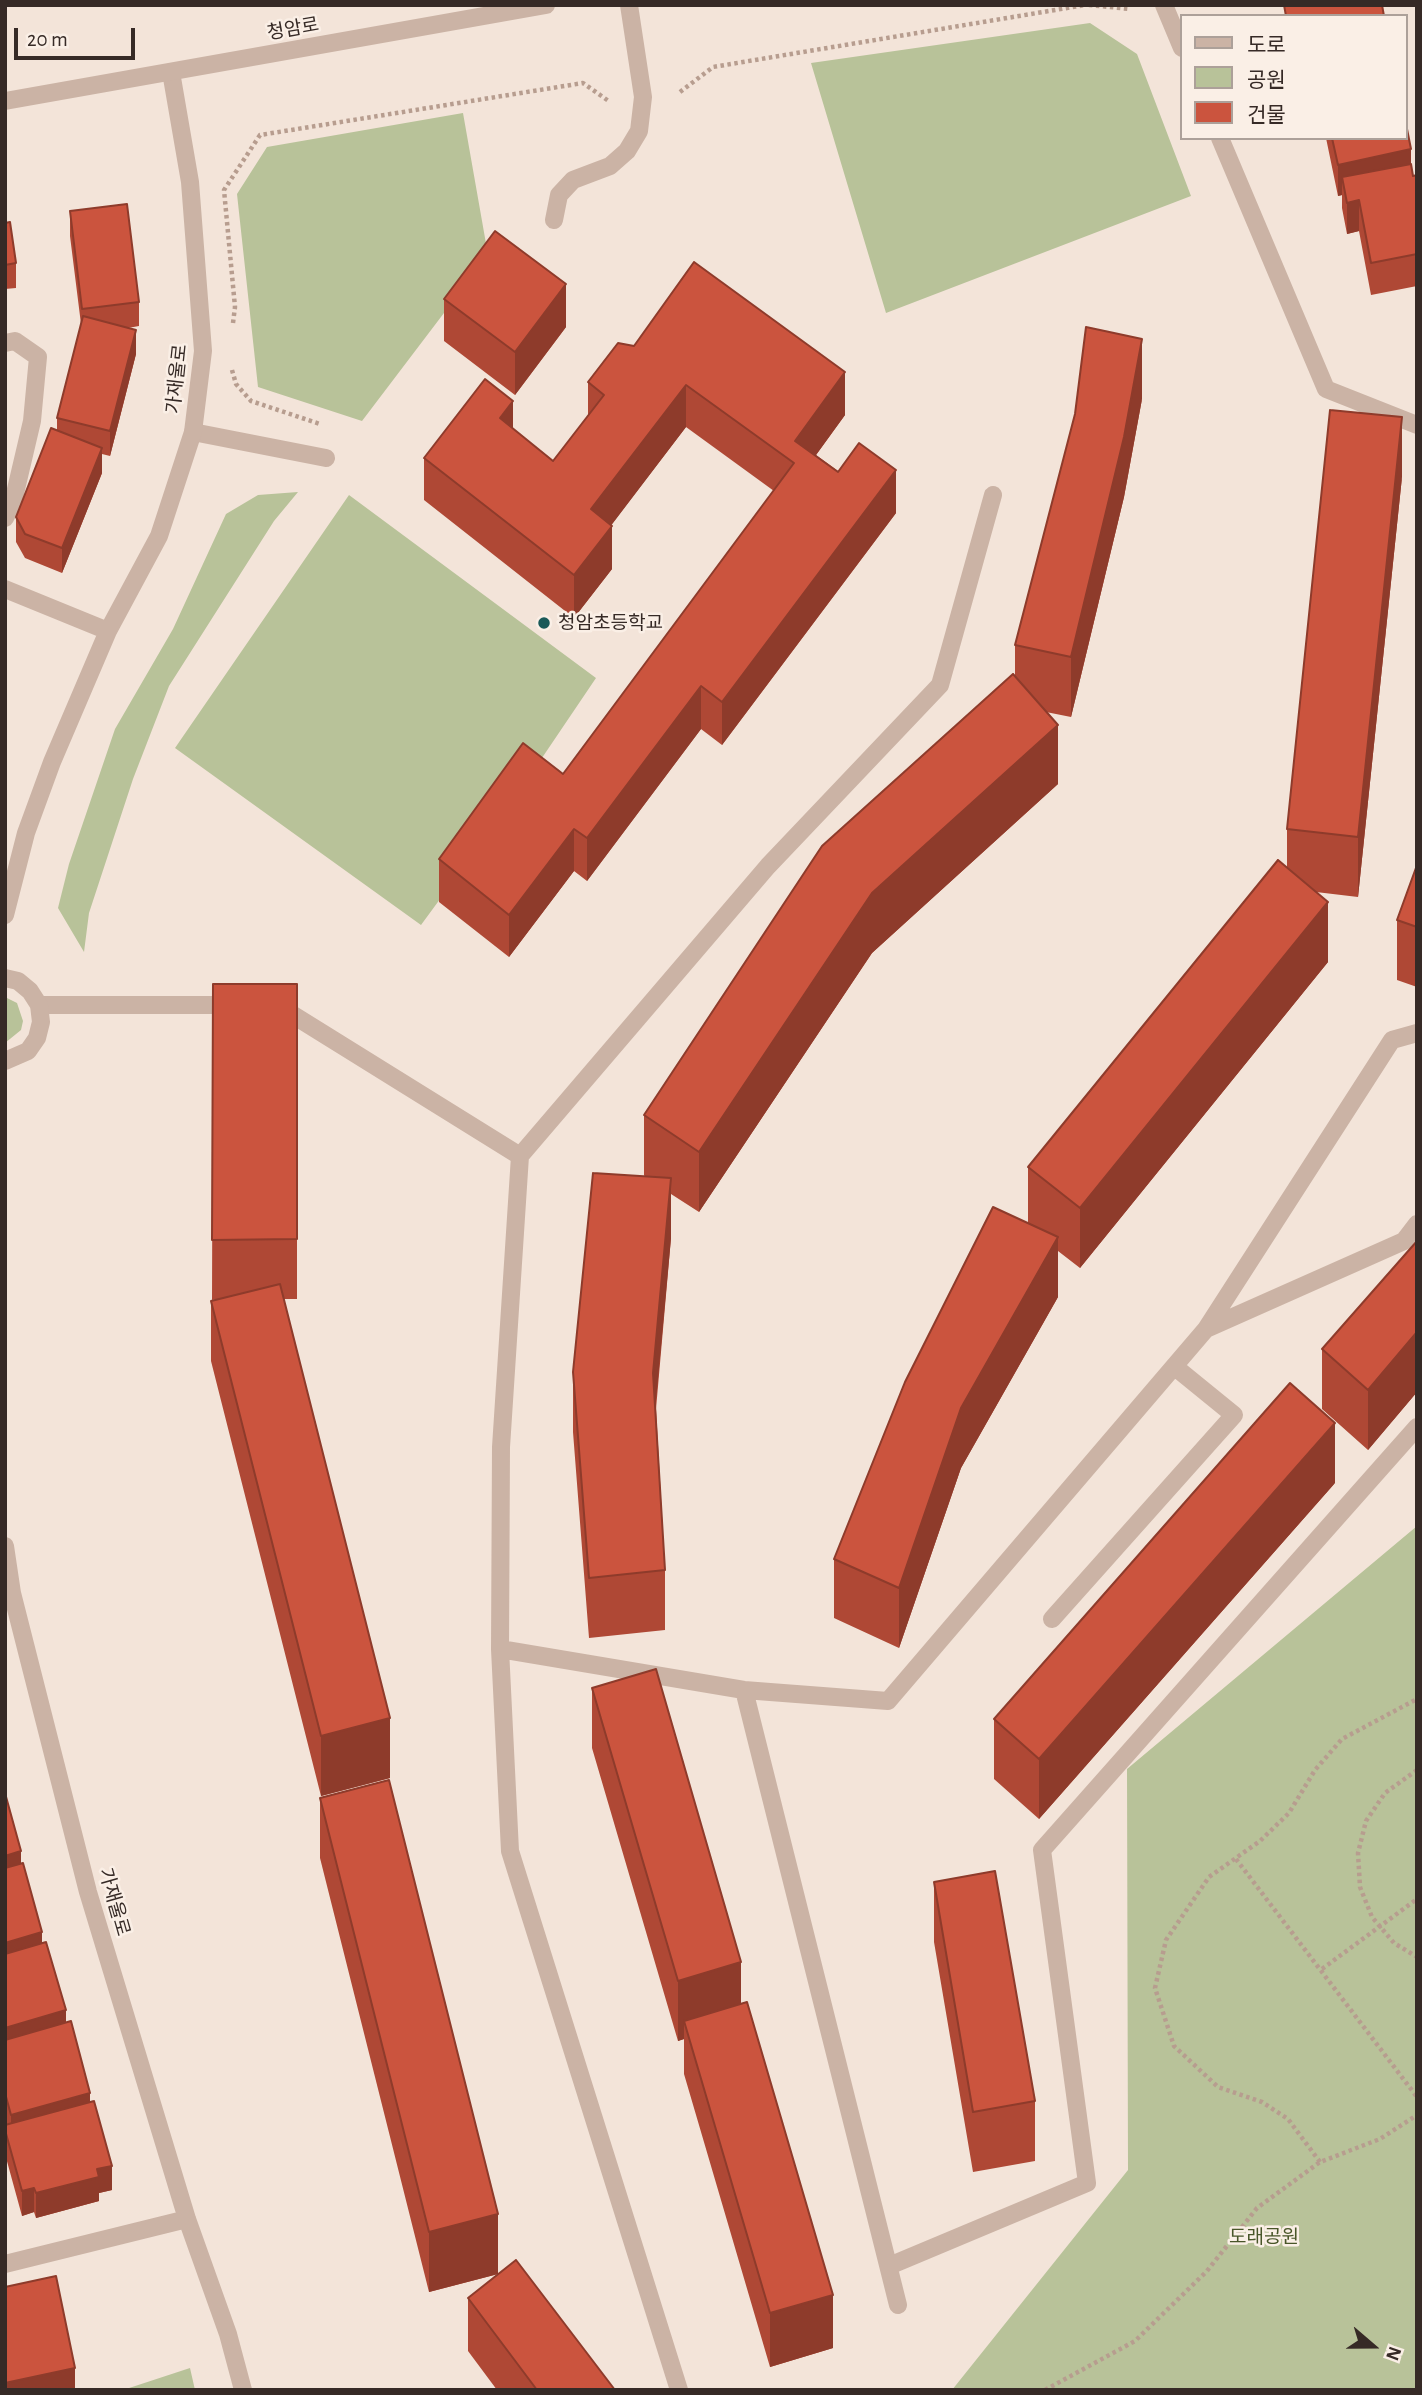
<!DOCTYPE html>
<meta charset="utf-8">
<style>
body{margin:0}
#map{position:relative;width:1422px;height:2395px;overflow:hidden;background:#f3e4d9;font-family:"Alegreya Sans","Noto Sans KR",sans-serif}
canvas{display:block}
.frame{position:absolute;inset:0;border:7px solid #362a26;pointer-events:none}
.legend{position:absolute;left:1180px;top:14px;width:228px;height:126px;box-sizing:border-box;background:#faefe6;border:2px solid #aca099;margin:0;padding:9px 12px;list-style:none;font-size:21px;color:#362a26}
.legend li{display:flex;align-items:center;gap:14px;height:35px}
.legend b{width:35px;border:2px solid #aca099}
.north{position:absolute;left:1338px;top:2311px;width:70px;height:70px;-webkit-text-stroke:5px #faefe6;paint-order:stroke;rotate:110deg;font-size:19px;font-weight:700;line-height:28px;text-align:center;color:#362a26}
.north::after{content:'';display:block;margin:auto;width:24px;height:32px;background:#362a26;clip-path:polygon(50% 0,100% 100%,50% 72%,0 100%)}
.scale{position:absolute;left:14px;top:28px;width:121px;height:32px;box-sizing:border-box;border:4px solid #362a26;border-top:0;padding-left:9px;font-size:21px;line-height:24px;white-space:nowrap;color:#362a26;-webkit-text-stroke:5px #faefe6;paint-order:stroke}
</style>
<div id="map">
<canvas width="1422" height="2395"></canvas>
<div class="frame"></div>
<ul class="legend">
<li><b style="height:9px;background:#cbb3a5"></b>도로</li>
<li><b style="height:19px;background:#b8c299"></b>공원</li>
<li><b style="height:19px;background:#cb543e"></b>건물</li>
</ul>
<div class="north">N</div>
<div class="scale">20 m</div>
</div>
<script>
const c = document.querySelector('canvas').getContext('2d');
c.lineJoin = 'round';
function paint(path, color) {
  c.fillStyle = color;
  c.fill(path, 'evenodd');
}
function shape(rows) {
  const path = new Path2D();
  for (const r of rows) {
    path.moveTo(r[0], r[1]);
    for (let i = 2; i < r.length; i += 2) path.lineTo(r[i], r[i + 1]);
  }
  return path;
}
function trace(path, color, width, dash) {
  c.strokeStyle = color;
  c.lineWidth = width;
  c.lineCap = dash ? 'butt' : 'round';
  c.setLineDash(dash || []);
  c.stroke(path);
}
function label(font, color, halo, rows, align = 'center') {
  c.font = font + ' "Alegreya Sans","Noto Sans KR",sans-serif';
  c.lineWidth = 5;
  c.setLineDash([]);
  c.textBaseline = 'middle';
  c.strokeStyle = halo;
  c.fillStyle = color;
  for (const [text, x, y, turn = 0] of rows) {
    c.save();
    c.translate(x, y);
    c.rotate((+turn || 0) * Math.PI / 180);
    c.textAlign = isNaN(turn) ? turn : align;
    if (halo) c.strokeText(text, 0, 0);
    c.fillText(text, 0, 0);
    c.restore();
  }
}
const green = shape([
 [1090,23,1137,54,1191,196,886,313,811,63],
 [463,113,488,255,362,421,258,387,237,194,267,147],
 [298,492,274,521,169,686,133,779,89,913,84,952,58,908,69,864,115,729,173,629,226,514,258,495],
 [349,495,596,678,523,786,421,925,175,748],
 [5,997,17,1003,23,1021,21,1030,5,1043],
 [1417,1526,1417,2390,952,2390,1128,2170,1127,1769],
 [190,2368,195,2390,123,2390]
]);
const path = shape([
 [1089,5,1130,9],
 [680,92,713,67,1085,5],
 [233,323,235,307,224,190,260,135,583,83,610,102],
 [232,370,236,384,251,401,320,424],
 [1417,1770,1385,1793,1366,1821,1358,1853,1360,1887,1372,1917,1394,1943,1417,1957],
 [1236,1859,1417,2097],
 [1322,1969,1417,1899],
 [1320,2162,1288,2119,1262,2102,1218,2087,1174,2046,1155,1988,1166,1940,1209,1877,1260,1841,1289,1813,1315,1770,1342,1739,1417,1699],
 [1045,2390,1135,2341,1207,2271,1257,2208,1320,2162,1380,2139,1417,2115]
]);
const service = shape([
 [1164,5,1182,48],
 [1220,138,1326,389,1417,425],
 [554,220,559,195,573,180,610,166,627,151,639,131,643,97,629,5],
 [193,432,326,458],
 [39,1005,235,1005],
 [277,1005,520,1156],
 [1206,1329,1392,1040,1417,1033],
 [1052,1619,1234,1415,1175,1367],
 [500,1649,744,1690,888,1701,1206,1329,1404,1241,1417,1224],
 [744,1690,898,2305],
 [889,2266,1087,2183,1042,1850,1417,1427],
 [679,2390,510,1851,500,1649,501,1447,520,1156,768,866,940,685,993,495]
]);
const minor = shape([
 [5,343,15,341,38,357,32,421,13,502,5,518],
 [5,589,108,631],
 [5,915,26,833,52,762,108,631,159,536,193,432,203,351,190,182,171,72],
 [5,978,18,981,30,991,39,1005,41,1022,37,1038,28,1051,5,1061],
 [5,1546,12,1593,88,1892,187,2219,228,2334,243,2390],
 [5,2264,187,2219]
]);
const tertiary = shape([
 [5,101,546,5]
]);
const wall = shape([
 [1326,138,1406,138,1413,176,1417,175,1417,286,1371,295,1359,231,1347,234,1342,208,1342,195,1338,196],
 [70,211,139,302,139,326,128,328,136,354,110,456,102,454,102,473,62,573,25,558,16,542,16,517,57,430,57,418,81,324,70,236],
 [5,223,16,263,16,288,5,289],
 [444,299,566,327,515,395,444,341],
 [618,343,845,415,816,455,896,513,722,745,701,729,587,881,574,871,509,957,439,902,439,859,563,774,774,491,686,427,611,525,612,569,574,618,424,500,424,458,513,429,553,461,588,417,588,382],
 [1142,399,1124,497,1071,717,1046,712,1058,784,872,953,699,1212,671,1194,671,1238,656,1409,665,1570,665,1630,589,1638,573,1432,573,1372,645,1177,644,1175,644,1115,1015,676,1015,645],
 [1402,477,1358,897,1316,892,1328,962,1080,1268,1058,1251,1058,1297,961,1468,899,1648,834,1618,834,1559,1028,1223,1028,1167,1287,868,1287,829],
 [1417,865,1417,987,1397,980,1397,920],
 [213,984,297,984,297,1299,284,1299,390,1778,321,1796,211,1361,211,1301,218,1299,212,1300],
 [1417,1241,1417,1392,1368,1450,1322,1409,1322,1349],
 [1335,1483,1039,1819,994,1779,994,1719],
 [592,1688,741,2004,833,2348,770,2367,684,2074,684,2039,678,2041,592,1748],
 [5,1793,21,1863,42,1943,90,2102,112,2190,99,2193,99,2201,36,2218,34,2212,22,2216,5,2154,5,2125,7,2124,5,2117],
 [320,1798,498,2274,429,2292,320,1858],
 [934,1882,1035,2101,1035,2161,973,2172,934,1942],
 [468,2298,615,2390,497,2390,468,2351]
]);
const shadedWall = shape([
 [1411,149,1411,180,1342,177,1342,195,1338,196,1338,165],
 [1359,200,1359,231,1347,234,1347,203],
 [566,284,566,327,515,395,515,352],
 [136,330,136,354,110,456,110,431],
 [1142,339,1142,399,1124,497,1071,717,1071,657],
 [845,372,845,415,795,484,795,441],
 [686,385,686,427,591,552,591,509],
 [513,401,513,443,500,418],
 [1402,417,1402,477,1358,897,1358,837],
 [102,448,102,473,62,573,62,548],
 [896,470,896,513,722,745,722,702],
 [612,526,612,569,574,618,574,575],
 [701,686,701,729,587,881,587,838],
 [1058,725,1058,784,872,953,699,1212,699,1152,872,893],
 [574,829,574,871,509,957,509,915],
 [1328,902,1328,962,1080,1268,1080,1208],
 [671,1178,671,1238,653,1433,653,1373],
 [1058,1237,1058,1297,961,1468,899,1648,899,1588,961,1408],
 [1417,1332,1417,1392,1368,1450,1368,1390],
 [1335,1423,1335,1483,1039,1819,1039,1759],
 [390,1718,390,1778,321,1796,321,1736],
 [21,1851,21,1876,5,1880,5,1856],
 [42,1932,42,1957,5,1967,5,1943],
 [741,1962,741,2022,684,2021,684,2039,678,2041,678,1981],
 [66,2010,66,2034,5,2052,5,2028],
 [90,2093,90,2117,11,2139,11,2115],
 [112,2166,112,2190,99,2193,99,2201,36,2218,36,2193,97,2169],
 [34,2188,34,2212,22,2216,22,2191],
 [498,2214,498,2274,429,2292,429,2232],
 [833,2295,833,2348,770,2367,770,2313],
 [75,2368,75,2390,5,2390,5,2383]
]);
const building = shape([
 [1284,5,1382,5,1384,16,1286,16,1284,5],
 [1406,124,1411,149,1338,165,1332,138,1406,138,1406,124],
 [1411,164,1413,176,1417,175,1417,254,1371,263,1359,200,1347,203,1342,177,1411,164],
 [127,204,139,302,82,309,70,211,127,204],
 [10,222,16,263,5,265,5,223,10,222],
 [495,231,566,284,515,352,444,299,495,231],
 [694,262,845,372,795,441,838,472,859,443,896,470,722,702,701,686,587,838,574,829,509,915,439,859,523,743,563,774,794,463,686,385,591,509,612,526,574,575,424,458,485,379,513,401,500,418,553,461,604,395,588,382,618,343,634,346,694,262],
 [83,316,136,330,110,431,57,418,83,316],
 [1086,327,1142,339,1124,437,1071,657,1015,645,1075,414,1086,327],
 [1330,410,1402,417,1358,837,1287,829,1330,410],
 [51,428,102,448,62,548,25,534,16,517,51,428],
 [1013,674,1058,725,872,893,699,1152,644,1115,822,846,1013,674],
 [1278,860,1328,902,1080,1208,1028,1167,1278,860],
 [1417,865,1417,927,1397,920,1417,865],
 [213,984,297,984,297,1239,212,1240,213,984],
 [593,1173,671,1178,653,1373,665,1570,589,1578,573,1372,593,1173],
 [993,1207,1058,1237,961,1408,899,1588,834,1559,905,1382,993,1207],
 [1417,1241,1417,1332,1368,1390,1322,1349,1417,1241],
 [280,1284,390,1718,321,1736,211,1301,280,1284],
 [1290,1383,1335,1423,1039,1759,994,1719,1290,1383],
 [656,1669,741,1962,678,1981,592,1688,656,1669],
 [389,1780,498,2214,429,2232,320,1798,389,1780],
 [5,1793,21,1851,5,1856,5,1793],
 [23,1863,42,1932,5,1943,5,1868,23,1863],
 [995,1871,1035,2101,973,2112,934,1882,995,1871],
 [46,1942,66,2010,5,2028,5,1954,46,1942],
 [747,2002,833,2295,770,2313,684,2021,747,2002],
 [71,2021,90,2093,11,2115,5,2093,5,2040,71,2021],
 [94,2101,112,2166,97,2169,99,2177,36,2193,34,2188,22,2191,5,2130,5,2125,94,2101],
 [516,2260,615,2390,537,2390,468,2298,516,2260],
 [56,2276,75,2368,5,2383,5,2287,56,2276]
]);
const markers = [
 [544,623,7,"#1a5958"]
];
const streetNames = [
 ["청암로",293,29,-10],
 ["가재울로",177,379,-84],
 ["가재울로",114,1902,74]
];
const poiNames = [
 ["청암초등학교",558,623]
];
const parkNames = [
 ["도래공원",1264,2237]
];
paint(green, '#b8c299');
trace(path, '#b79d8f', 4.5, [3.5, 3.5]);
trace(service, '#cbb3a5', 18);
trace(minor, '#cbb3a5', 18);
trace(tertiary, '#cbb3a5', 18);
paint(wall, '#af4835');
paint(shadedWall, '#8e3b2b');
paint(building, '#cb543e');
trace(building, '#8e3b2b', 2);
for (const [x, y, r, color] of markers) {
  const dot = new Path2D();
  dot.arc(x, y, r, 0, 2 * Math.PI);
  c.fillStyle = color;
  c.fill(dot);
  trace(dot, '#faefe6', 2.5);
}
label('19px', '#362a26', '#faefe6', streetNames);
label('19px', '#362a26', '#faefe6', poiNames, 'left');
label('19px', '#495629', '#faefe6', parkNames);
</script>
